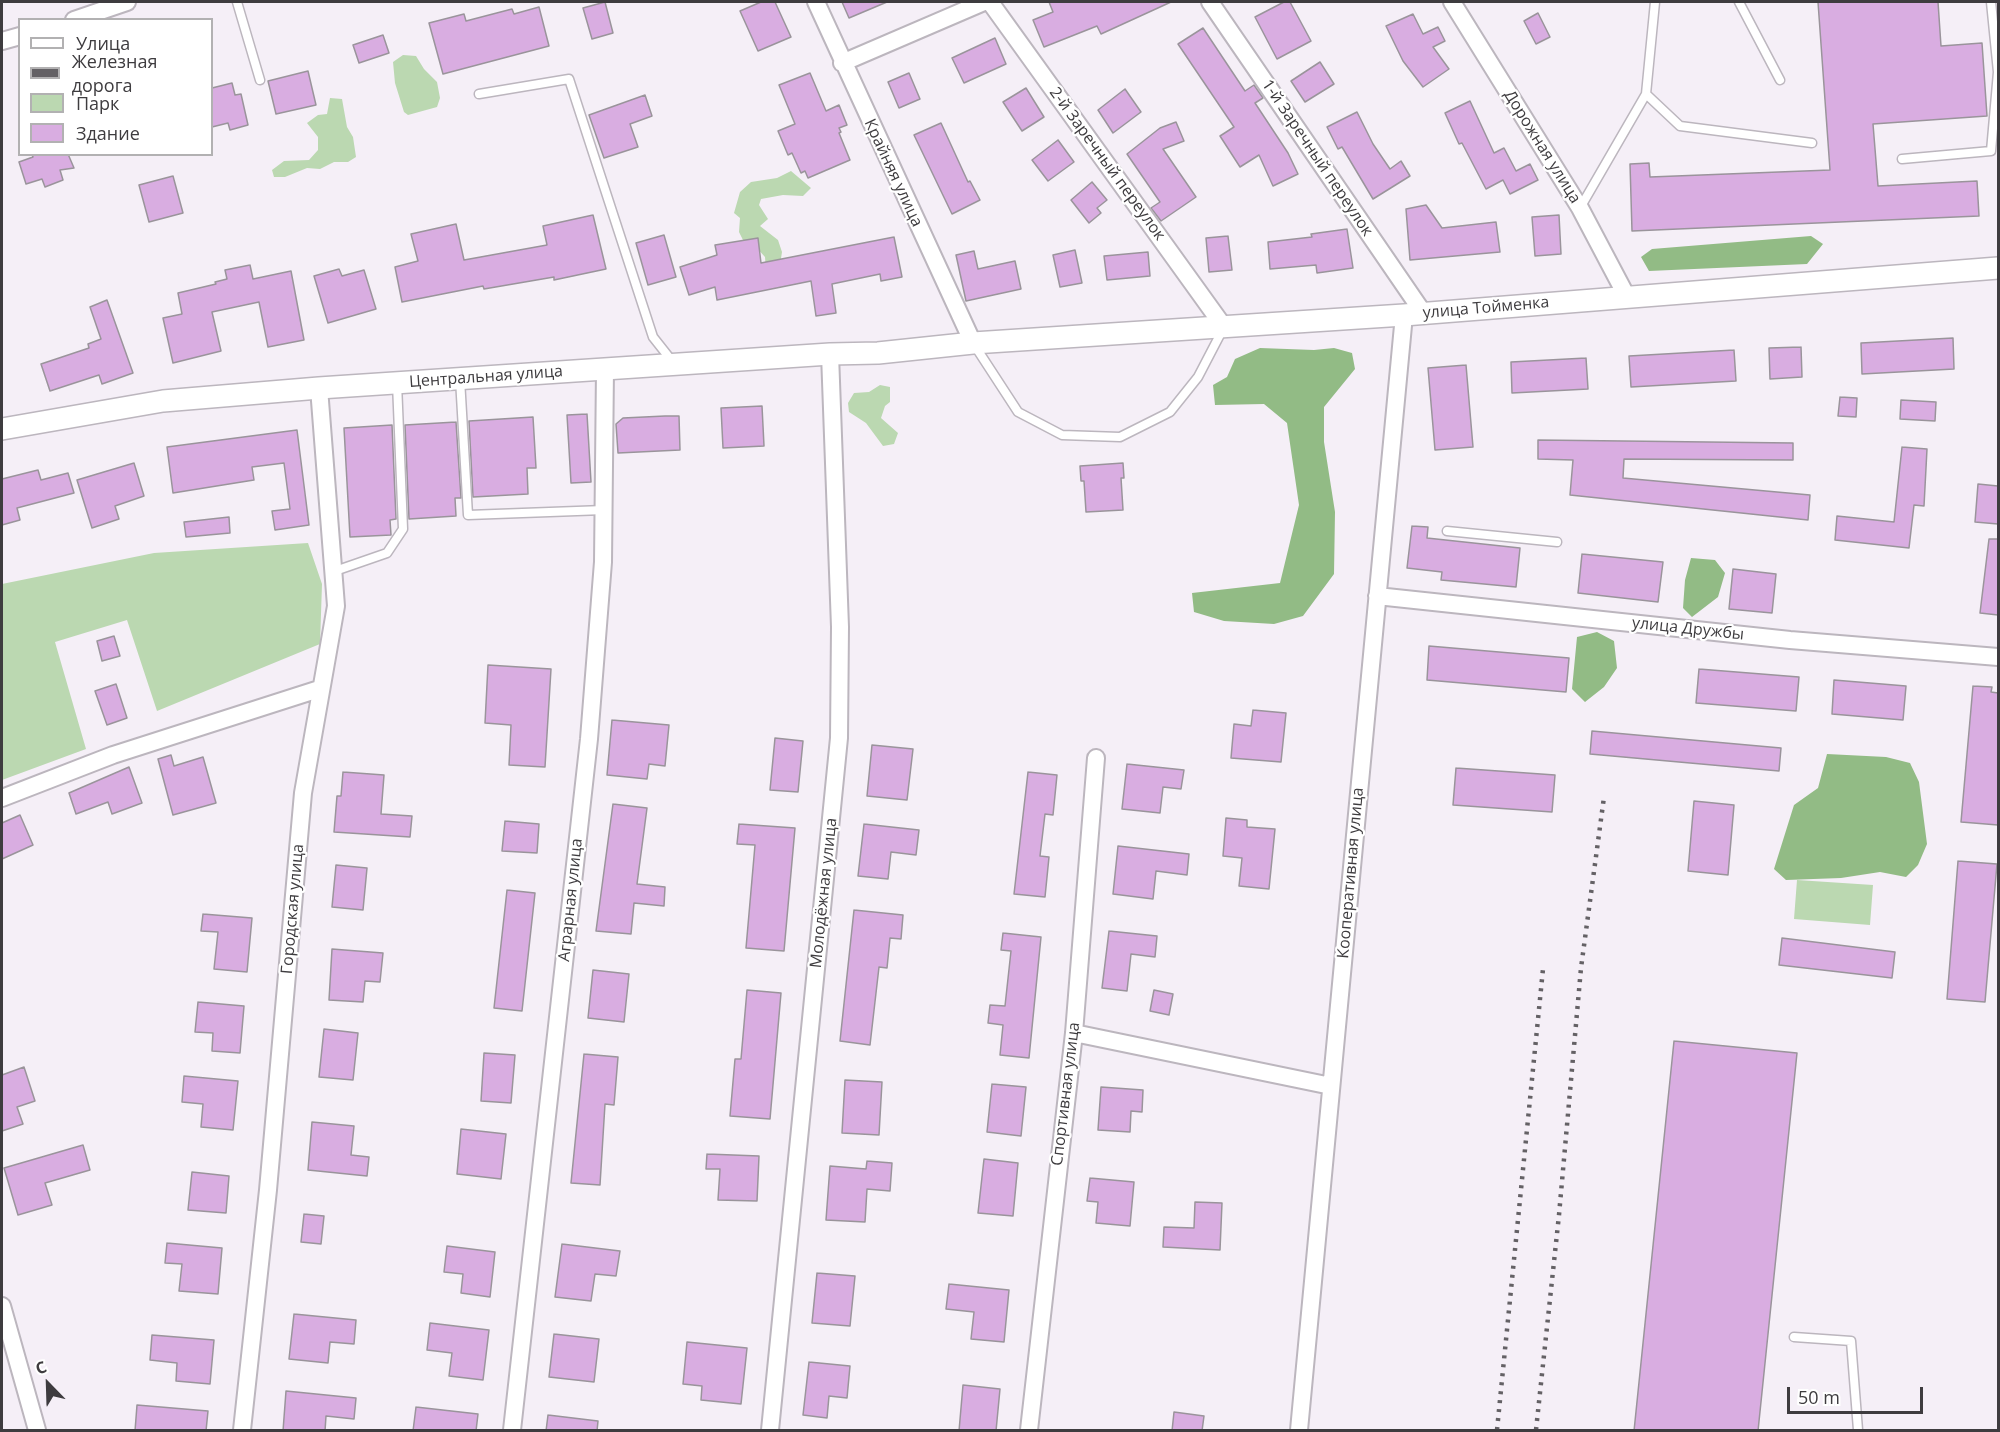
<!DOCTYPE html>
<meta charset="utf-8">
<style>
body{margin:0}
#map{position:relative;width:2000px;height:1432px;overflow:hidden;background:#f5eff7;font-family:"Open Sans",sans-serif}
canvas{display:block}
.frame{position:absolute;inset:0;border:3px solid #3e3c3f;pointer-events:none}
.legend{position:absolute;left:18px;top:18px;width:195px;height:138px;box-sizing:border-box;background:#fff;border:2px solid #b2b1b2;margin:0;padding:8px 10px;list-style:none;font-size:18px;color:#3e3c3f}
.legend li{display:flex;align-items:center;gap:12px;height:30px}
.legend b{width:30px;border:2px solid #b2b1b2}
.north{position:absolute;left:18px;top:1354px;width:60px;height:60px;-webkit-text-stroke:4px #fff;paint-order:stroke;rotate:337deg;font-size:16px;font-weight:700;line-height:24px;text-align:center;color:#3e3c3f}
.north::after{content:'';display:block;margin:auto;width:21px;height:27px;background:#3e3c3f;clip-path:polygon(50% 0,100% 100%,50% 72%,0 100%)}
.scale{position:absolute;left:1787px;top:1387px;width:136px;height:27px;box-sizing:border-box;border:3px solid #3e3c3f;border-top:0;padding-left:8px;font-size:18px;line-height:21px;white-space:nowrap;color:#3e3c3f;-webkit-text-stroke:4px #fff;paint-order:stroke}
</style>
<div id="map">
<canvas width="2000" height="1432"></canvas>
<div class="frame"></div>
<ul class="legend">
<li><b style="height:8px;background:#fff"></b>Улица</li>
<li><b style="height:8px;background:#646165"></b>Железная дорога</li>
<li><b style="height:16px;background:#bbd8b1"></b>Парк</li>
<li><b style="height:16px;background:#d9ade1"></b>Здание</li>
</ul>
<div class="north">С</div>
<div class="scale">50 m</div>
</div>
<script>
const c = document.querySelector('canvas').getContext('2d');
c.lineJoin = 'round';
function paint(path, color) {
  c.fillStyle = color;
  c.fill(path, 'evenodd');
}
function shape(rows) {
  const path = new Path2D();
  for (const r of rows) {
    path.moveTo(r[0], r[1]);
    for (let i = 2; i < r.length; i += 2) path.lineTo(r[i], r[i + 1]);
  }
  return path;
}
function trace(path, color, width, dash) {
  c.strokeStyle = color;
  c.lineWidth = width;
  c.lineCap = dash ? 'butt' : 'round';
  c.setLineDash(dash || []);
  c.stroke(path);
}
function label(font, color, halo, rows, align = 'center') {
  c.font = font + ' "Open Sans",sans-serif';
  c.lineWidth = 4.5;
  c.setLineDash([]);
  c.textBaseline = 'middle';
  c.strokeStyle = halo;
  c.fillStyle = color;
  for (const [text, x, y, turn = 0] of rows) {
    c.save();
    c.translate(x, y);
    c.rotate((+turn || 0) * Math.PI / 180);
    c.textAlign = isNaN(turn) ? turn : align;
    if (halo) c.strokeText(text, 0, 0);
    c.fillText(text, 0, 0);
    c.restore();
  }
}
const green = shape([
 [403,55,416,56,424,69,437,82,440,98,437,107,408,115,404,112,395,83,393,62],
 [330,98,342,99,347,127,353,137,356,157,348,162,334,162,320,169,307,168,285,177,274,177,272,170,284,161,309,160,318,150,318,137,307,123,318,115,327,114],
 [791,171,811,188,803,196,783,195,761,199,759,205,768,219,760,226,778,240,782,252,779,271,766,270,765,257,756,247,745,244,739,232,740,218,734,213,740,192,751,182,777,178],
 [880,385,890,387,890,402,885,406,881,418,898,433,894,444,883,446,866,423,849,412,848,403,854,393,869,392],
 [308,543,322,584,320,644,157,711,127,620,55,642,86,749,2,780,2,584,154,553],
 [1797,880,1873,885,1870,925,1794,919]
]);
const forest = shape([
 [1811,236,1823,244,1807,264,1649,271,1641,257,1652,249],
 [1260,348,1314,350,1334,348,1352,353,1355,369,1324,407,1324,442,1335,512,1334,574,1303,616,1274,624,1224,621,1194,612,1192,593,1280,583,1299,505,1287,423,1264,404,1215,405,1213,385,1227,377,1235,359],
 [1691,558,1715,560,1725,573,1718,597,1692,617,1683,608,1685,580],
 [1597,632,1614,641,1617,668,1604,687,1585,702,1572,689,1577,637],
 [1827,754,1886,757,1910,763,1919,782,1927,844,1918,865,1906,877,1880,872,1841,878,1786,880,1774,869,1794,805,1818,788]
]);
const building = shape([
 [605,2,613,33,592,39,583,8,605,2],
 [761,2,775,2,791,37,758,51,740,11,761,2],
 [842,2,887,2,849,18,842,2],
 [1049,2,1171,2,1101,34,1097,26,1044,47,1033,20,1053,12,1049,2],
 [1284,2,1290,2,1311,41,1277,59,1255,17,1284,2],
 [1818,2,1938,2,1941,46,1982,43,1987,116,1873,124,1878,186,1977,181,1979,216,1632,231,1630,164,1649,163,1650,177,1830,170,1818,2],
 [539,7,549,46,443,74,429,23,464,14,466,21,512,9,514,14,539,7],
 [1538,13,1550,37,1536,44,1524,21,1538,13],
 [1413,14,1423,34,1438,27,1445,41,1433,47,1449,69,1423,87,1403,61,1386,26,1413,14],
 [1203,28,1245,91,1254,85,1263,98,1255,103,1288,153,1298,174,1273,186,1259,155,1240,167,1220,136,1234,127,1178,44,1203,28],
 [383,35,389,53,359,63,353,45,383,35],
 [995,38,1006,64,964,83,952,58,995,38],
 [1320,62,1334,84,1305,102,1291,81,1320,62],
 [308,71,316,105,276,114,268,81,308,71],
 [810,73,826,111,839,105,847,125,839,128,841,132,839,133,850,160,808,178,805,171,801,173,792,153,788,155,778,131,795,124,779,85,810,73],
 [909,73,920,99,899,108,888,82,909,73],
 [232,83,235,95,241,94,248,125,230,130,228,123,212,127,212,88,232,83],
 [1026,88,1044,117,1022,131,1003,102,1026,88],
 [1125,89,1141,112,1113,133,1098,110,1125,89],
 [645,95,652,116,630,124,638,147,604,158,589,115,645,95],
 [1470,101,1494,153,1504,148,1516,171,1530,164,1538,180,1510,194,1503,180,1486,189,1462,143,1459,144,1445,113,1470,101],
 [1357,112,1373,144,1390,169,1401,161,1410,176,1373,199,1342,147,1338,149,1327,127,1357,112],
 [1176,122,1184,141,1163,149,1196,197,1161,221,1151,208,1160,202,1127,154,1160,128,1176,122],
 [941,123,968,182,970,181,980,200,952,214,914,135,941,123],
 [1058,140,1074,162,1048,181,1032,160,1058,140],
 [32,154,68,154,74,168,60,170,63,180,45,187,42,179,26,184,19,162,33,157,32,154],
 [173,176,183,213,149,222,139,185,173,176],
 [1092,182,1107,200,1097,208,1101,213,1089,223,1071,200,1092,182],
 [1426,205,1442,228,1496,222,1500,252,1410,260,1406,209,1426,205],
 [593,215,606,269,554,280,554,277,484,289,483,286,402,302,395,267,418,261,411,234,456,224,464,260,547,245,543,226,593,215],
 [1559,215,1561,254,1535,256,1532,217,1559,215],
 [1347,229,1353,268,1317,273,1316,265,1270,269,1268,242,1312,237,1311,234,1347,229],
 [664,235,676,277,648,285,636,243,664,235],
 [1228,236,1232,270,1209,272,1206,238,1228,236],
 [894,237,902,277,881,281,880,274,832,284,836,313,816,316,811,281,717,300,715,287,689,295,680,267,717,255,715,245,758,238,761,263,894,237],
 [1075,250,1082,283,1060,287,1053,255,1075,250],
 [974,251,978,269,1015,261,1021,289,966,301,956,255,974,251],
 [1148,252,1150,276,1107,280,1104,256,1148,252],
 [250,265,253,279,291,271,304,340,268,347,259,302,212,312,221,351,173,363,163,318,182,314,178,293,216,284,215,282,227,279,225,270,250,265],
 [339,269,342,276,364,270,376,309,328,323,314,276,339,269],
 [107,300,133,373,102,384,99,375,50,391,41,364,89,348,88,344,101,339,90,307,107,300],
 [1953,338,1954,369,1862,374,1861,343,1953,338],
 [1801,347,1802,377,1770,379,1769,348,1801,347],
 [1734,350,1736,381,1631,387,1629,356,1734,350],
 [1586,358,1588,389,1512,393,1511,362,1586,358],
 [1466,365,1473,447,1435,450,1428,368,1466,365],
 [1840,397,1857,398,1856,417,1838,416,1840,397],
 [1901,400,1936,402,1935,421,1900,419,1901,400],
 [762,406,764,446,723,448,721,408,762,406],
 [587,414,591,482,571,483,567,415,587,414],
 [665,416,679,416,680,450,618,453,616,424,623,418,665,416],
 [533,417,536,468,527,468,528,494,473,497,469,421,533,417],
 [456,422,461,498,455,498,456,516,409,519,405,425,456,422],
 [392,425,396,519,390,520,391,535,350,537,344,428,392,425],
 [297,430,309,525,275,530,272,511,290,509,284,463,252,467,254,480,173,493,167,447,297,430],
 [1538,440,1793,443,1793,460,1624,459,1623,478,1810,495,1808,520,1570,495,1573,460,1538,459,1538,440],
 [1902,447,1927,449,1924,506,1914,505,1909,548,1835,540,1837,516,1894,522,1902,447],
 [134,463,144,496,115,506,119,519,92,528,77,480,134,463],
 [1123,463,1124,478,1121,478,1123,510,1086,512,1084,481,1081,481,1080,466,1123,463],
 [38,470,41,480,68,473,74,493,17,508,20,520,2,525,2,479,38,470],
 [1978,484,1998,486,1998,524,1975,522,1978,484],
 [229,517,230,533,186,537,184,522,229,517],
 [1412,526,1428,527,1427,538,1520,548,1516,587,1441,580,1442,572,1407,568,1412,526],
 [1989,539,1998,539,1998,615,1980,613,1989,539],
 [1582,554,1663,562,1658,602,1578,593,1582,554],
 [1733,569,1776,574,1772,613,1729,609,1733,569],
 [114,636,120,656,102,661,97,641,114,636],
 [1429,646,1569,658,1566,692,1427,680,1429,646],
 [488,665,551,669,545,767,509,765,511,725,485,723,488,665],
 [1699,669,1799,677,1796,711,1696,703,1699,669],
 [1834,680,1906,686,1903,720,1832,714,1834,680],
 [116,684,127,718,107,725,95,691,116,684],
 [1973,686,1992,687,1991,692,1998,693,1998,825,1961,822,1973,686],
 [1253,710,1286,713,1281,762,1231,758,1234,724,1251,726,1253,710],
 [612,720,669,725,665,766,649,764,647,779,607,775,612,720],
 [1592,731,1781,748,1779,771,1590,754,1592,731],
 [775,738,803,741,798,792,770,790,775,738],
 [872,745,913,749,907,800,867,796,872,745],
 [171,755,174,766,203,757,216,803,173,815,158,759,171,755],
 [1127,764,1184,770,1181,789,1163,787,1160,813,1122,809,1127,764],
 [129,767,142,803,112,814,108,802,76,814,69,793,129,767],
 [1456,768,1555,775,1552,812,1453,805,1456,768],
 [343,772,384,775,381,814,412,816,410,837,334,832,337,796,341,796,343,772],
 [1028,772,1057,775,1053,815,1045,814,1040,856,1049,857,1045,897,1014,894,1028,772],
 [1694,801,1734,805,1728,875,1688,871,1694,801],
 [613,804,647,808,637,884,665,887,664,906,634,903,631,934,596,931,613,804],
 [20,815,33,845,2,859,2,823,20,815],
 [1226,818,1247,820,1247,827,1275,829,1269,889,1239,886,1242,858,1223,856,1226,818],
 [505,821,539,824,537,853,502,851,505,821],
 [739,824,795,828,784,951,746,948,755,845,737,844,739,824],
 [864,824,919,830,916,855,891,852,888,879,858,876,864,824],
 [1118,846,1189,854,1187,875,1156,871,1153,899,1113,894,1118,846],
 [1958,861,1997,864,1985,1002,1947,999,1958,861],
 [336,865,367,868,363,910,332,907,336,865],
 [507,890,535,893,522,1011,494,1008,507,890],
 [854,910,903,915,901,939,890,938,887,968,879,967,870,1045,840,1041,854,910],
 [203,914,252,918,247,972,214,969,218,932,201,931,203,914],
 [1109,931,1157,936,1155,957,1131,954,1127,991,1102,988,1109,931],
 [1003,933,1041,937,1029,1058,1000,1055,1003,1025,988,1023,990,1005,1005,1006,1011,951,1001,950,1003,933],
 [1782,938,1895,952,1892,978,1779,965,1782,938],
 [332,949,383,953,380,982,365,981,363,1002,329,1000,332,949],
 [593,970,629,974,624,1022,588,1018,593,970],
 [747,990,781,993,770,1119,730,1116,735,1059,741,1059,747,990],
 [1154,990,1173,994,1169,1015,1150,1011,1154,990],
 [198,1002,244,1006,240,1053,212,1051,213,1033,195,1032,198,1002],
 [324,1029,358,1033,353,1080,319,1077,324,1029],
 [1674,1041,1797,1053,1758,1431,1634,1431,1674,1041],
 [484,1053,515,1055,511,1103,481,1101,484,1053],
 [584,1054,618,1057,614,1105,605,1104,600,1185,571,1183,584,1054],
 [24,1067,35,1101,17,1107,23,1124,2,1131,2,1075,24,1067],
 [184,1076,238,1081,233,1130,201,1127,203,1104,182,1102,184,1076],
 [845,1080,882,1082,879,1135,842,1133,845,1080],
 [992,1084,1026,1087,1021,1136,987,1132,992,1084],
 [1101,1087,1143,1090,1142,1112,1131,1111,1130,1132,1098,1130,1101,1087],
 [312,1122,354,1126,351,1155,369,1157,367,1176,308,1170,312,1122],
 [461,1129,506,1134,501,1179,457,1174,461,1129],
 [83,1145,90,1170,45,1183,52,1205,18,1215,4,1168,83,1145],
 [707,1154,759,1156,757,1201,718,1200,720,1169,706,1169,707,1154],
 [984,1159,1018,1163,1013,1216,978,1213,984,1159],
 [867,1161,892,1163,890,1191,867,1189,865,1222,826,1220,830,1166,866,1169,867,1161],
 [192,1172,229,1176,226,1213,188,1210,192,1172],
 [1090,1178,1134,1182,1130,1226,1096,1223,1098,1202,1087,1201,1090,1178],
 [1195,1202,1222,1203,1220,1250,1163,1247,1164,1227,1194,1228,1195,1202],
 [304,1214,324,1216,321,1244,301,1242,304,1214],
 [167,1243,222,1248,218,1294,179,1291,182,1264,165,1263,167,1243],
 [562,1244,620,1251,616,1276,595,1274,591,1301,555,1297,562,1244],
 [447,1246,495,1252,490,1297,461,1293,463,1274,444,1272,447,1246],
 [817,1273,855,1276,850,1326,812,1323,817,1273],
 [949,1284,1009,1290,1004,1342,971,1339,974,1312,946,1309,949,1284],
 [294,1314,356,1320,354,1344,330,1342,328,1363,289,1359,294,1314],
 [430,1323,489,1330,483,1380,449,1376,452,1353,427,1350,430,1323],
 [554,1334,599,1339,594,1382,549,1377,554,1334],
 [152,1335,214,1340,210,1384,176,1381,177,1363,150,1360,152,1335],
 [687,1342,747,1348,741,1404,701,1400,702,1386,683,1384,687,1342],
 [809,1362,850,1366,847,1398,829,1396,827,1418,803,1415,809,1362],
 [963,1385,1000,1389,996,1431,959,1431,963,1385],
 [286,1391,356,1398,354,1419,326,1416,325,1431,283,1431,286,1391],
 [137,1405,208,1411,206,1431,135,1431,137,1405],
 [416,1407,478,1414,476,1431,413,1431,416,1407],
 [1174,1412,1204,1416,1202,1431,1172,1431,1174,1412],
 [548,1415,598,1421,597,1431,546,1431,548,1415]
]);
const service = shape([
 [237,2,260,80],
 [1739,2,1780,80],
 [479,94,569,79,653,337,672,361],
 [1646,94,1680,126,1812,143],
 [1902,159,1991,151,1998,72,1991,2],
 [1580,208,1646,94,1655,2],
 [975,346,1018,412,1062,435,1120,437,1170,412,1198,377,1223,329],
 [460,379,468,515,604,510],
 [1447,531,1557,542],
 [335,571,387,553,403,529,397,383],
 [1794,1337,1851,1341,1858,1430]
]);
const minor = shape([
 [816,2,973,343],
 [990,2,1224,327],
 [1210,2,1424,314],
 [1452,2,1580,208,1627,297],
 [74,20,127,2],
 [2,41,20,36],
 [842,63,984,2],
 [1377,596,1790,640,1998,657],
 [2,798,113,755,319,689],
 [1074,1033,1331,1086],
 [2,1306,37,1430],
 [242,1430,268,1190,303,793,336,606,319,388],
 [512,1430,589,739,603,562,605,369],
 [770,1430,839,738,840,627,830,354],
 [1029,1430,1074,1033,1096,758],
 [1299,1430,1404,315]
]);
const tertiary = shape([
 [2,429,163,401,319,388,830,354,878,353,973,343,1404,315,1998,268]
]);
const rail = shape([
 [1497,1430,1543,969],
 [1536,1430,1559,1215,1581,968,1604,797]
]);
const streetNames = [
 ["Дорожная улица",1542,147,58],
 ["1-й Заречный переулок",1317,158,56],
 ["2-й Заречный переулок",1107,164,54],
 ["Крайняя улица",893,173,65],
 ["улица Тойменка",1486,308,-5],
 ["Центральная улица",486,377,-4],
 ["улица Дружбы",1688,629,6],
 ["Кооперативная улица",1351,873,-85],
 ["Молодёжная улица",824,893,-84],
 ["Аграрная улица",571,900,-84],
 ["Городская улица",293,909,-85],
 ["Спортивная улица",1066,1094,-83]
];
paint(green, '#bbd8b1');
paint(forest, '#92bb85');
paint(building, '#d9ade1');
trace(building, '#9a949b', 1.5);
trace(service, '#bcb6be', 11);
trace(minor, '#bcb6be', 20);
trace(tertiary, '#bcb6be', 24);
trace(service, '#fff', 8);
trace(minor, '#fff', 16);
trace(tertiary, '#fff', 21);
trace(rail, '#646165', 4.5, [3, 6]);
label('16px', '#3e3c3f', '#fff', streetNames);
</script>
